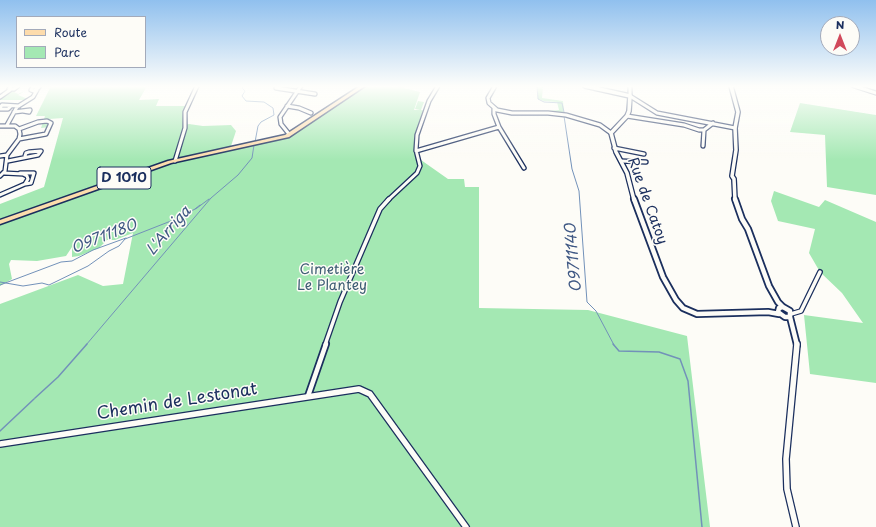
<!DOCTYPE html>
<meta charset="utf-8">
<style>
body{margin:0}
#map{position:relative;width:876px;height:527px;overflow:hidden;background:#fdfcf7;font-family:"Playpen Sans",sans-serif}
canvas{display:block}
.legend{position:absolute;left:16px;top:16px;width:130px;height:52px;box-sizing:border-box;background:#fdfcf7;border:1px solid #a3aaba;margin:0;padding:5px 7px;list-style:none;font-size:12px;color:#1b2f5e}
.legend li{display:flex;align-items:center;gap:8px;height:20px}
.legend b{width:20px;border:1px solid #a3aaba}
.north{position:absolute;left:820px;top:16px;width:40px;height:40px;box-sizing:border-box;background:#fdfcf7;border:1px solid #a3aaba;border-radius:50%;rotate:0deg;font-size:11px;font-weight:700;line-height:16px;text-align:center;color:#1b2f5e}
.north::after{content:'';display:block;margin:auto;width:14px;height:18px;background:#d1495b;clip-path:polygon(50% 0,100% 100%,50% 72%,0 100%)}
</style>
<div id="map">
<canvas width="876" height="527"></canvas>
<ul class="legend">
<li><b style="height:5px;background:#fddcac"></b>Route</li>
<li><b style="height:11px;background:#a4e8b3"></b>Parc</li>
</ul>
<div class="north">N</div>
</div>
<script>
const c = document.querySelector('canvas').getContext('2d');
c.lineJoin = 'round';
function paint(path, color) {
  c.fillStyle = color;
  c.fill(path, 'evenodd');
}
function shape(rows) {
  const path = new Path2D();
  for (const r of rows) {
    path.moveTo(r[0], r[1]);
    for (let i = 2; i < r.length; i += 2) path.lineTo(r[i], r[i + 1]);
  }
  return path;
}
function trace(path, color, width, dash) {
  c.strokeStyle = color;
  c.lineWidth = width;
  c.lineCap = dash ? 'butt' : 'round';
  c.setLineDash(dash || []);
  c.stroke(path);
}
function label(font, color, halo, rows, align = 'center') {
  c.font = font + ' "Playpen Sans",sans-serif';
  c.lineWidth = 3;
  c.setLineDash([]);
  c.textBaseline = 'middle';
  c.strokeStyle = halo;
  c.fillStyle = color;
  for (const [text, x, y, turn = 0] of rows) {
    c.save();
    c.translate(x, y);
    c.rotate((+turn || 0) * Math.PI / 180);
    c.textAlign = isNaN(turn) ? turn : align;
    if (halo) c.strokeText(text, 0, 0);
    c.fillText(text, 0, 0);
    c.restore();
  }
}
const green = shape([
 [51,86,147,86,139,100,159,99,156,106,187,106,185,125,189,124,203,126,231,125,236,131,230,149,272,141,294,133,364,86,396,86,420,92,414,110,420,110,415,109,418,101,424,102,421,110,426,111,417,135,416,151,421,160,448,179,464,179,465,187,479,187,479,308,588,310,687,336,710,527,0,527,0,304,78,275,103,286,123,284,133,233,115,240,107,240,99,248,79,256,72,257,72,247,66,256,37,261,11,260,9,264,12,279,0,286,0,204,44,187,63,118,49,119,47,121,50,122,50,127,41,128,45,116,36,116],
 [538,86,543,86,542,98,563,101,564,114,549,112,549,111,559,110,557,102,544,101,538,99],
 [10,90,18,94,25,91,18,95,28,99,26,100,0,100,0,97],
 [800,103,876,115,876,195,827,187,825,135,790,132],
 [774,191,819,207,825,200,876,222,876,383,810,374,804,315,863,323,842,293,820,272,809,253,815,229,778,221,771,201]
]);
const streamFar1 = shape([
 [244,86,242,88,245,91,242,96,246,101,264,102,273,108,274,115,261,122,258,126,255,142],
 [537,86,538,99,544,102,562,103,564,112],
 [564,116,572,169,579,191,587,302,596,311,614,345],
 [195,209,200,205],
 [179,218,187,214],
 [0,282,23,286,42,283,49,285,88,266,109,251,119,246,125,239,176,219,197,208,209,199],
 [0,285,61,262,72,261,93,250,126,238],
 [86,345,211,198,238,175,252,158,254,145]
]);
const stream = shape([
 [613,344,619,351,659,352,680,359,688,381,702,527],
 [35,398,58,377,87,344],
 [0,431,34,399]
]);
const minorFar2 = shape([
 [11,86,9,89,14,89,18,86],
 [37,86,39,87,34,91,31,90,33,87,37,86],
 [495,86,488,98,489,103,497,110,512,113,548,113,566,115,600,125,611,133],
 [630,86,630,96,657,113,735,128],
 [854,86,876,93],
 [276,88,315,94],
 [0,97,10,90],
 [287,106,299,108,311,113],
 [0,108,2,105,19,106],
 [494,108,494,114,499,127,524,168],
 [0,109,8,109,11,106],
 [14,112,30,110,29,112,23,111],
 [627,116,684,125,699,130,704,130,713,123],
 [7,125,17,107,33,97,37,90],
 [0,126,15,126,19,129,20,134,19,139,7,155,5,171,0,176],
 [19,129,38,122,47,121,51,123,46,134,19,139],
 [289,134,281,124,280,117,301,86],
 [703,146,704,130],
 [614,148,644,154],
 [416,151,499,127],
 [0,156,7,155],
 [8,161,38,155,41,151,29,152,26,153,25,156],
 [175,161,185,128,185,112,197,86],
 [621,161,646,162],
 [20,173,34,173,31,183,25,184],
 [0,195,25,184,28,179,27,176,23,174,4,173],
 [388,200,417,173,420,166,416,150,417,135,429,101,438,86]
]);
const minorFar1 = shape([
 [791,314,801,311,820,272],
 [325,345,340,302,380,209,389,199]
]);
const minor = shape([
 [308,396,326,344]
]);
const tertiaryFar2 = shape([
 [585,86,630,96,629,111,627,116,611,133,616,152,627,173,634,200],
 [731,86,738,112,735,128,736,150,732,176,734,179,735,200]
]);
const tertiaryFar1 = shape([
 [634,199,663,277,676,300,683,308,697,314,768,312,779,314],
 [735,199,742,219,748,229,769,286,778,302,783,307],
 [783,307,790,311,790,317,785,317,778,312,779,308,783,307],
 [790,317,797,345]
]);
const tertiary = shape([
 [0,444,359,389,370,394,466,527],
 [796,527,787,489,786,459,797,344]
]);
const primary = shape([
 [360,86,365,86,289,137,171,163,0,224,0,220,168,161,285,135,360,86]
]);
const shields = [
 [124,178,54]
];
const shieldNames = [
 ["D 1010",124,178]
];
const streetNames = [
 ["Rue de Catoy",647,201,70]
];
const parkNames = [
 ["Cimetière",332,270],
 ["Le Plantey",332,286]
];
const waterNames = [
 ["L'Arriga",169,231,-49],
 ["O9711180",104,237,-21],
 ["O9711140",574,258,-95]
];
const nearStreetnames = [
 ["Chemin de Lestonat",177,402,-9]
];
paint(green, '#a4e8b3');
trace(streamFar1, '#7291b9', 1);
trace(stream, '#7291b9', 1.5);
trace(minorFar2, '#1b2f5e', 5.5);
trace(minorFar1, '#1b2f5e', 6);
trace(minor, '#1b2f5e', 8);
trace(tertiaryFar2, '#1b2f5e', 6);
trace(tertiaryFar1, '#1b2f5e', 8);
trace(tertiary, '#1b2f5e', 8);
trace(primary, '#1b2f5e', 3);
trace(minorFar2, '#fdfcf7', 3);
trace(minorFar1, '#fdfcf7', 3.5);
trace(minor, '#fdfcf7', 4.5);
trace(tertiaryFar2, '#fdfcf7', 3.5);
trace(tertiaryFar1, '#fdfcf7', 4.5);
trace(tertiary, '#fdfcf7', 5.5);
paint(primary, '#fddcac');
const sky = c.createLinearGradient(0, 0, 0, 160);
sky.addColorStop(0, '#90c0ee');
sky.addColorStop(0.54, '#fefefb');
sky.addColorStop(1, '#fefefb00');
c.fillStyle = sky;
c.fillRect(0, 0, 876, 160);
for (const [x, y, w] of shields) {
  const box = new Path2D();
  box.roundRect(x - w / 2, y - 11, w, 22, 3);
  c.fillStyle = '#fdfcf7';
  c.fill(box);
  trace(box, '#1b2f5e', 1);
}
label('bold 13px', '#1b2f5e', null, shieldNames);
label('14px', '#1b2f5e', '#fdfcf7', streetNames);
label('14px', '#3d5d73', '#fdfcf7', parkNames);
label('italic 15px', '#3f5884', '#fdfcf7', waterNames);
label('17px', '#1b2f5e', '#fdfcf7', nearStreetnames);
</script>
